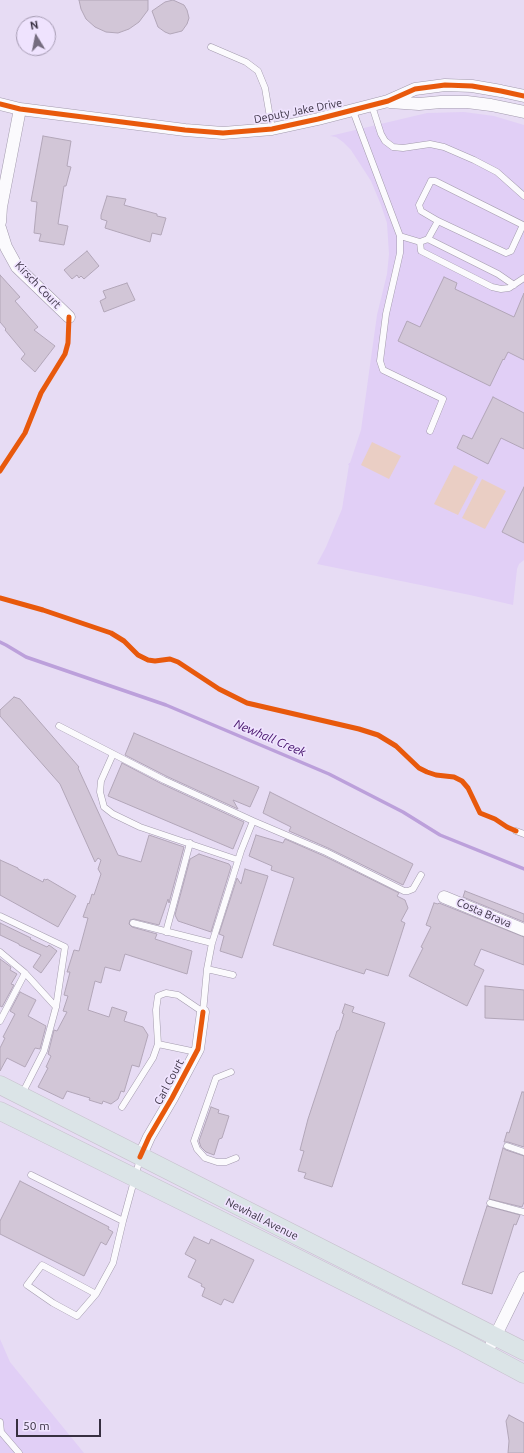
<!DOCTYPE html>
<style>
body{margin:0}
#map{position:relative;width:524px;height:1453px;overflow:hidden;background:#e7dcf4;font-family:Ubuntu,sans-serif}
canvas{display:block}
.north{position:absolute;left:16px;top:16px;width:40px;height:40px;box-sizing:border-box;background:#efe3fe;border:1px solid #a59bb2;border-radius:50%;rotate:350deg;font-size:11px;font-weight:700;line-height:16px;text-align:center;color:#372f40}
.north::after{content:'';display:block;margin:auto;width:14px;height:18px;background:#756c7f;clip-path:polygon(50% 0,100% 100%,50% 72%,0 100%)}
.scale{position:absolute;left:16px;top:1419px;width:85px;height:18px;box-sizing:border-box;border:2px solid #372f40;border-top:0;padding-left:5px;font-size:12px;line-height:14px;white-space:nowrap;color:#372f40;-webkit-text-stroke:3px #efe3fe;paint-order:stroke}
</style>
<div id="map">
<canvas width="524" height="1453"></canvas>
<div class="north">N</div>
<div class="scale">50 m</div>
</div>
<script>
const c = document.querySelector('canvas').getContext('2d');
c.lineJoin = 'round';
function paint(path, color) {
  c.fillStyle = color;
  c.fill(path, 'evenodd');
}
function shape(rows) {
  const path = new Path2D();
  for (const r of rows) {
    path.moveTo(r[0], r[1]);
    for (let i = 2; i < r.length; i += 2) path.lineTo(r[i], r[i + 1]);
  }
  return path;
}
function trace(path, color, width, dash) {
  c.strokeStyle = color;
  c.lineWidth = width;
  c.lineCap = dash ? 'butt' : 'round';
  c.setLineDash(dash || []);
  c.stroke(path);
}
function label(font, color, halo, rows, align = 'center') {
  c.font = font + ' Ubuntu,sans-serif';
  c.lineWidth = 3.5;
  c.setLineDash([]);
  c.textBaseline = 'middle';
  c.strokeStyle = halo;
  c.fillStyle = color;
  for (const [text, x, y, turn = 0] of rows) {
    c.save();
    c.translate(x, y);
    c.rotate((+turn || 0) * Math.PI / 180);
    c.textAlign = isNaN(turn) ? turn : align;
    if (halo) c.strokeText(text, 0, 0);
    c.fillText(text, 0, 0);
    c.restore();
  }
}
const built = shape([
 [464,112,494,116,524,125,524,560,519,564,517,569,513,605,470,595,317,564,326,547,342,509,349,465,348,465,349,463,350,463,361,430,377,315,387,274,389,254,387,223,381,205,371,181,351,150,343,142,336,137,330,136,427,113],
 [0,1339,10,1362,84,1453,0,1453]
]);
const green = shape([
 [372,442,401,456,389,479,361,465],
 [454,465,478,477,458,515,434,504],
 [482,479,506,491,485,529,462,518]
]);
const stream = shape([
 [0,642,6,645,26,657,166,705,329,774,403,812,440,835,524,869]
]);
const building = shape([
 [79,0,148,0,148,10,139,22,129,29,118,33,106,32,95,27,86,19,81,9,79,0],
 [173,0,184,5,187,10,189,18,187,24,182,31,170,34,165,32,158,27,152,11,165,2,173,0],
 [43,136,71,141,67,166,71,167,66,186,64,186,58,224,68,226,64,245,39,241,41,234,34,233,37,202,31,201,43,136],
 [107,196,126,199,124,205,157,214,157,216,166,218,161,235,152,233,150,242,105,228,107,221,101,219,101,215,107,196],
 [87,251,99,266,84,279,81,276,79,278,77,275,72,279,64,270,87,251],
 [0,275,20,297,15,301,38,327,34,330,55,346,35,372,21,359,25,354,5,330,6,329,0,322,0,275],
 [444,277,457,283,455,289,514,317,524,293,524,360,508,352,504,360,503,359,490,386,398,341,407,321,420,327,444,277],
 [127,283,135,300,104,312,100,301,106,298,103,291,127,283],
 [493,397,524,413,524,449,501,438,488,464,457,448,463,435,472,439,493,397],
 [524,487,524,543,502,532,524,487],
 [14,697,20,699,79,767,78,768,118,855,141,862,149,835,184,847,169,903,168,899,159,925,134,919,130,920,129,924,132,927,157,934,155,939,192,951,187,974,125,954,120,971,105,967,101,983,95,981,88,1010,109,1017,112,1007,127,1012,124,1021,143,1027,148,1035,139,1067,132,1065,124,1092,121,1091,118,1099,111,1104,103,1101,102,1104,89,1100,90,1098,67,1091,63,1099,38,1087,48,1068,46,1067,51,1056,48,1054,54,1030,57,1031,67,1012,63,1011,68,996,64,995,70,972,67,972,74,950,79,951,88,918,83,917,88,903,89,904,92,894,94,895,101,874,98,869,101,860,98,858,95,862,60,784,0,716,0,710,14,697],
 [134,733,259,787,250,807,233,800,238,809,166,776,125,755,134,733],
 [122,763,162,784,244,822,233,849,108,796,122,763],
 [270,792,413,864,403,885,328,848,289,831,291,827,263,813,270,792],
 [256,835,283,843,285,839,324,856,399,893,397,896,405,900,408,908,401,921,405,923,388,976,366,969,364,974,273,945,294,878,271,870,272,866,249,856,256,835],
 [199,854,229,864,231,867,211,932,178,921,175,915,190,859,199,854],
 [0,860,18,868,18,869,43,882,44,879,46,880,47,879,76,896,58,927,0,895,0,860],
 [245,869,268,876,242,958,220,951,224,936,219,934,237,878,241,884,245,869],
 [465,891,524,914,524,922,463,897,465,891],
 [434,903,438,904,439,903,524,937,524,965,481,949,474,965,484,970,467,1006,409,976,423,948,421,947,431,927,426,925,434,903],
 [0,923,31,938,30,939,47,947,49,945,57,951,41,973,33,967,41,955,19,945,19,944,0,935,0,923],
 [0,959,11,967,10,970,17,974,11,984,14,985,2,1007,0,1006,0,959],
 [485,986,524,990,524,1020,485,1018,485,986],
 [20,992,36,1000,28,1016,46,1026,40,1049,35,1048,25,1067,7,1058,0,1071,0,1048,5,1038,3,1037,15,1014,10,1011,20,992],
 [345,1004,354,1007,352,1012,385,1023,332,1187,304,1178,306,1173,298,1171,304,1151,300,1150,308,1119,337,1031,339,1030,344,1014,342,1013,345,1004],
 [522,1092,524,1092,524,1147,508,1142,504,1142,507,1132,509,1133,522,1092],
 [211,1107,219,1110,218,1113,229,1116,222,1138,219,1139,214,1155,206,1152,201,1147,199,1141,211,1107],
 [503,1148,506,1150,524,1156,524,1202,522,1207,489,1199,503,1148],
 [20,1181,109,1227,108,1229,113,1232,106,1245,101,1242,84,1276,0,1234,0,1221,20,1181],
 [487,1206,520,1215,516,1225,514,1224,492,1294,462,1284,487,1206],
 [194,1237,209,1244,211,1239,254,1260,233,1303,224,1299,221,1305,202,1296,205,1288,201,1286,202,1284,188,1277,196,1260,185,1254,194,1237],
 [509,1415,524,1423,524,1453,508,1453,509,1441,506,1421,509,1415]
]);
const service = shape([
 [211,47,246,62,258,71,265,88,272,129],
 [372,106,381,134,385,141,393,147,403,148,430,144,444,147,474,160,497,172,524,196],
 [353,111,400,236,400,253,386,314,380,361,383,370,443,399,430,431],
 [431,181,435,181,523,225,511,251,506,253,438,221,421,211,419,205,431,181],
 [400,236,420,242,428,239,438,221],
 [428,239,498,274,514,285],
 [420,242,421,251,492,287,501,289,509,288,524,278],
 [59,726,164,780,253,821],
 [113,754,101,781,100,792,104,807,113,814,140,827,238,860],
 [516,831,524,834],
 [0,916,65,947,56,1007,44,1051,22,1094],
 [133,923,212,943,241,851,253,821,326,852,404,891,408,891,413,889,421,875],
 [166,932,190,843],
 [0,952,25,973,56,1007],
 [207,969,233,975],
 [0,1021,25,973],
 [158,1044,196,1052],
 [231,1072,216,1078,194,1141,197,1149,205,1158,217,1162,226,1162,236,1158],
 [122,1107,153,1058,158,1044,156,1010,158,996,166,993,178,995,203,1012,207,969,212,943],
 [507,1146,524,1152],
 [31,1175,123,1221],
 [490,1203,524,1212],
 [96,1294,42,1265,27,1285,53,1303,77,1316,96,1294,113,1263,123,1221,140,1159],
 [0,1422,1,1432,19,1453]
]);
const minor = shape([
 [390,102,419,104,441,102,467,102,491,105,524,112],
 [0,104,20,109,185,130,223,133,272,129,318,119,388,101,415,89,445,85,472,86,501,91,524,96],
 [0,222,1,207,20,109],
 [0,228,6,247,17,267,69,317],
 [444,897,524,930],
 [140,1157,149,1137,172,1098,198,1049,203,1012],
 [492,1343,524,1278]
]);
const primary = shape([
 [0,1085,524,1351],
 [0,1111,287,1253,464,1342,524,1374]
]);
const cycleway = shape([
 [0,104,20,109,185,130,223,133,272,129,318,119,388,101,415,89,445,85,472,86,501,91,524,96],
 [0,471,25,433,41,393,65,354,68,343,69,317],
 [0,598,43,610,111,633,124,641,138,655,148,660,155,661,170,659,178,662,219,689,247,703,359,729,378,735,396,746,419,768,427,772,436,775,454,777,462,781,468,788,480,813,495,819,507,827,516,831],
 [140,1157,149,1137,172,1098,198,1049,203,1012]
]);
const streetNames = [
 ["Deputy Jake Drive",298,111,-11],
 ["Kirsch Court",38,285,46],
 ["Costa Brava",484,913,23],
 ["Carl Court",169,1082,-62],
 ["Newhall Avenue",262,1219,27]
];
const waterNames = [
 ["Newhall Creek",270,738,23]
];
paint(built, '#e1cff6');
paint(green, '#eacec4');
trace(stream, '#bca0db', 3.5);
paint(building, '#d2c6d7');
trace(building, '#b2a6b8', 1);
trace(service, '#a39bad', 7);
trace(minor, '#a39bad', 13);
trace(primary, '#c7c1cd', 19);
trace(service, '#fbfafd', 6);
trace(minor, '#fbfafd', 12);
trace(primary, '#dbe4e7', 18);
trace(cycleway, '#e8590c', 5);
label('11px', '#372f40', '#efe3fe', streetNames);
label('italic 12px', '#45126b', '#efe3fe', waterNames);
</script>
